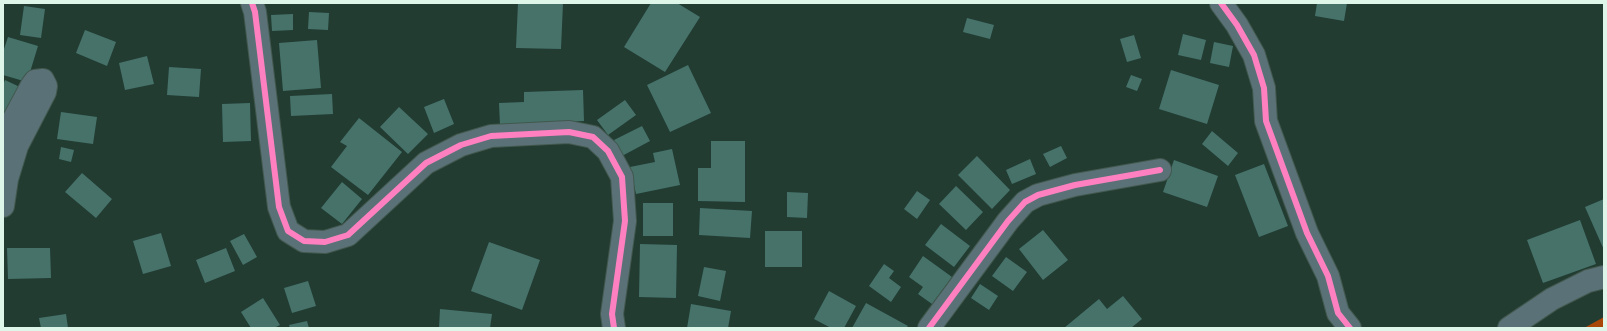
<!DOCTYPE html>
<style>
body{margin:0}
#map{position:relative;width:1607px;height:331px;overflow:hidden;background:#223c32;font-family:Ubuntu,sans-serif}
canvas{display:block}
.frame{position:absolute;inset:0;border:4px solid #ddf6e9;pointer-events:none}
</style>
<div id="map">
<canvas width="1607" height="331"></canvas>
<div class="frame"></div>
</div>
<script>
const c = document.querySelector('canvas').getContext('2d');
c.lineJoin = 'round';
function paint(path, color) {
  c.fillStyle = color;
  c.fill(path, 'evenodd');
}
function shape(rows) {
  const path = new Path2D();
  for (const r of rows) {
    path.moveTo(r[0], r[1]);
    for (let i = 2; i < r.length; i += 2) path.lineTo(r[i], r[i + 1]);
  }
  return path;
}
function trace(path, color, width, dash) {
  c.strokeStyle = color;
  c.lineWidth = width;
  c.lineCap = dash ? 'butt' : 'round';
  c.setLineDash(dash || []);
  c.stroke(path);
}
const forest = shape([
 [1604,317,1604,328,1584,328]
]);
const building = shape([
 [518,3,563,3,561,49,516,48],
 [651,3,677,3,700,17,665,72,624,47],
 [1317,3,1347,3,1344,21,1315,16],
 [24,6,45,9,41,38,20,35],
 [309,12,329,13,328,30,308,29],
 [293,14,293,30,272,31,271,15],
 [967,18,994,25,990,39,963,32],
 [85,30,116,42,107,66,76,53],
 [1183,34,1206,40,1201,60,1178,55],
 [1134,35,1141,58,1127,62,1120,39],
 [8,37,38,46,27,82,3,75,3,52],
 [317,40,321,88,283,91,279,43],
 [1214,42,1233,46,1229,67,1210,63],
 [147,56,154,84,125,90,119,63],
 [688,65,711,113,670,132,647,85],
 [169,67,201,69,199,97,167,95],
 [1171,70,1219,85,1207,124,1159,109],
 [1131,75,1142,79,1137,91,1126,87],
 [5,80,22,88,3,121,3,85],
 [583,90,584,121,500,125,499,103,524,102,524,92],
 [332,94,333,114,291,116,290,96],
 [444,99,454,124,434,133,424,107],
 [625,100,636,115,608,135,597,120],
 [250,103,251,141,223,142,222,104],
 [399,107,428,134,408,154,380,127],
 [61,112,97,117,93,144,57,139],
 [359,118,402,152,368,195,331,167,347,146,340,142],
 [642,126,650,141,622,156,614,140],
 [1212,131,1238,153,1228,166,1202,144],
 [711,141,745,141,745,202,698,201,698,168,711,168],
 [1061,146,1067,158,1050,167,1043,154],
 [61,147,74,150,71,162,59,159],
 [672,149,680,185,636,194,630,167,655,162,653,153],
 [977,156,1010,190,992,209,958,175],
 [1030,159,1036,174,1012,184,1006,170],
 [1174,160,1218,176,1207,207,1163,192],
 [1264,164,1288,226,1259,237,1235,175],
 [82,173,112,199,96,218,65,192],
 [342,182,362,199,342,224,321,208],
 [956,186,983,212,966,230,939,204],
 [917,191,930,200,917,219,904,209],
 [787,192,808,193,807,218,787,217],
 [1604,199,1604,250,1585,207],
 [643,203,673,203,673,236,643,236],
 [700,208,752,211,750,238,699,235],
 [1580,220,1596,264,1543,283,1527,240],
 [941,224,970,246,954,267,925,245],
 [1043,230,1068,260,1043,280,1019,249],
 [765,231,802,231,802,267,765,267],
 [161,233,171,266,143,274,133,241],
 [244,234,257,257,243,265,230,241],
 [489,242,540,260,522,310,471,291],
 [640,244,677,245,676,298,639,297],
 [7,248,50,248,51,278,8,279],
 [226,248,235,271,205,283,196,260],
 [923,256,952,277,932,304,918,294,923,287,909,277],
 [1006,257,1027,272,1013,291,992,276],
 [884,264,894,271,889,278,901,287,891,302,869,286],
 [704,267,726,271,720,301,698,296],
 [308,281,316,306,292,313,284,288],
 [980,284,998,296,989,310,971,298],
 [829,291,856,306,844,328,831,328,814,319],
 [1123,296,1142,319,1131,328,1064,328,1099,299,1107,309],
 [263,298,280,325,274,328,251,328,241,312],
 [866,303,908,326,906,328,852,328],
 [691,304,731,311,728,328,687,328],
 [440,309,492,314,490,328,439,328],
 [66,314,68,328,41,328,39,318],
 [307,321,309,328,290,328,289,325]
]);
const minor = shape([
 [252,3,255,12,279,207,288,231,304,241,325,242,348,235,426,163,461,145,491,136,569,132,593,137,608,151,622,177,625,221,612,314,614,328],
 [1221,3,1237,25,1254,55,1264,88,1266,121,1307,233,1328,276,1338,313,1350,328],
 [3,139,32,85,35,81,43,80,46,86,45,92,17,146,7,179,3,206],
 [929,328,1008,221,1025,202,1038,195,1075,185,1160,170],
 [1509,328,1552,299,1588,281,1604,277]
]);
const cycleway = shape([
 [252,3,255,12,279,207,288,231,304,241,325,242,348,235,426,163,461,145,491,136,569,132,593,137,608,151,622,177,625,221,612,314,614,328],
 [1221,3,1237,25,1254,55,1264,88,1266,121,1307,233,1328,276,1338,313,1350,328],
 [929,328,1008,221,1025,202,1038,195,1075,185,1160,170]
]);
paint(forest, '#a94708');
paint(building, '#46726a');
trace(minor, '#42584e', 24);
trace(minor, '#5a7277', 22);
trace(cycleway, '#ff80c0', 6);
</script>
